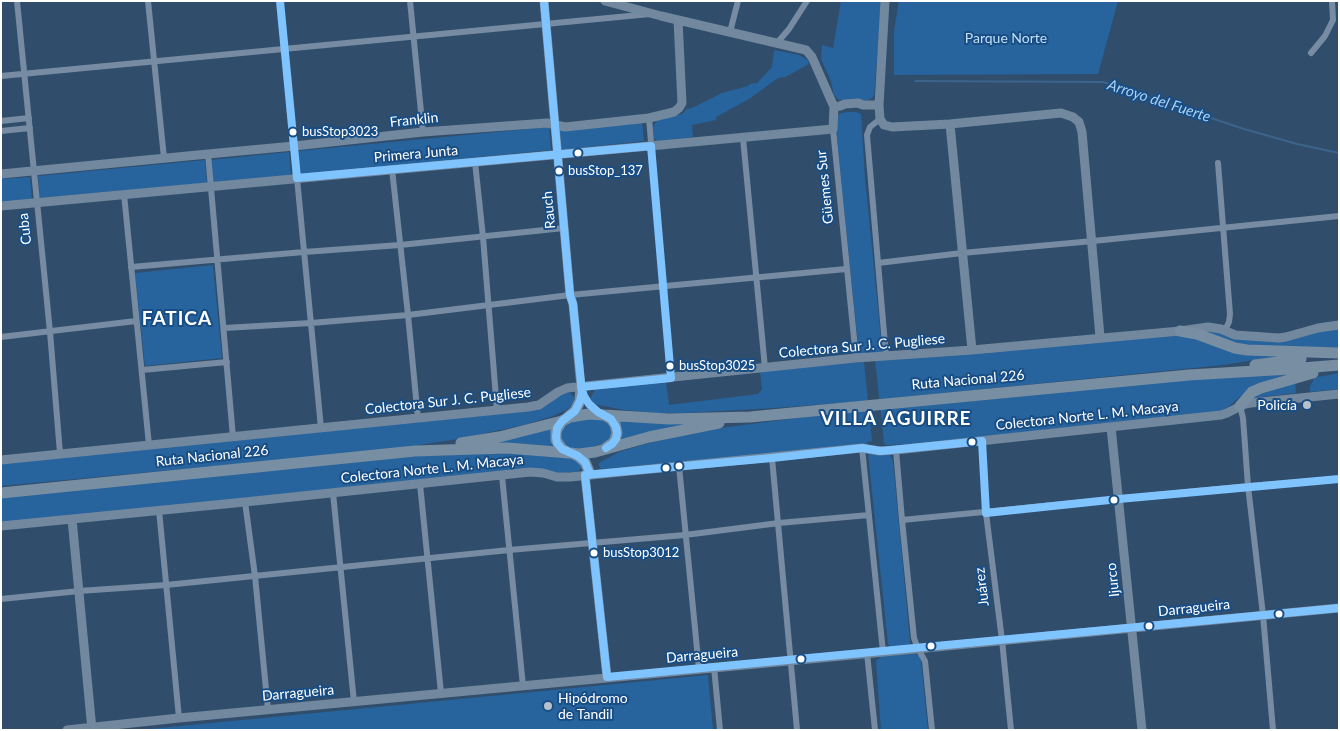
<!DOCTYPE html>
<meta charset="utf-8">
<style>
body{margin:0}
#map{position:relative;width:1340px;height:731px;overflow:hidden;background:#304e6c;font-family:Lato,sans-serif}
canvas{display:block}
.frame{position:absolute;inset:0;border:2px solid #fff;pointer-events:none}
</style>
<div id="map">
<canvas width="1340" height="731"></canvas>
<div class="frame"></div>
</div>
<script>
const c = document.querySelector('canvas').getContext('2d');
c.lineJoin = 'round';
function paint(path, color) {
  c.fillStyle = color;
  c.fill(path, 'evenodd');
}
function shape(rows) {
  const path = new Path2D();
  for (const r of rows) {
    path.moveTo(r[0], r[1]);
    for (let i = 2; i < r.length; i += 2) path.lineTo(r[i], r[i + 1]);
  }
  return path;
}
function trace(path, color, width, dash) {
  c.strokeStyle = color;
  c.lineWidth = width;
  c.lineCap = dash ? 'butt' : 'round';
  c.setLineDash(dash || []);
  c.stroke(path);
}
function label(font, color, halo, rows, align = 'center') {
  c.font = font + ' Lato,sans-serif';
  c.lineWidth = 4;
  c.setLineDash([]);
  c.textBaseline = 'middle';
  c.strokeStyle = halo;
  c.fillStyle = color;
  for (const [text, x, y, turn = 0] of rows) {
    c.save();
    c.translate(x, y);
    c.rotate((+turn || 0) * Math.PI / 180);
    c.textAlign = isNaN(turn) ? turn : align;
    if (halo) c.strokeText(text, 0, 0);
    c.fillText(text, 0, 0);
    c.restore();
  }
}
const green = shape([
 [841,1,882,1,874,95,872,98,868,100,839,100,834,95,831,81,821,59,822,45,833,48],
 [899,1,1118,1,1098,74,894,75,894,31],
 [774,50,799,55,808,60,809,64,785,77,778,78,749,99,716,117,716,120,692,125,693,137,656,141,654,138,653,127,657,120,682,114,687,109,692,108,722,93,748,86,750,84,757,83,772,67],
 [847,112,856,112,861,114,865,178,882,348,882,352,859,355,836,129,837,117,841,113],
 [642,122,644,141,560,150,558,131],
 [549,127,551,150,300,175,298,151],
 [289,152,291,175,213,183,211,160],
 [205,160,207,183,40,198,38,176],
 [30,177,32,200,1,203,1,179],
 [213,265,222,358,145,366,135,273],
 [1339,329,1339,347,1251,347,1205,333,1207,330,1221,333,1234,339],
 [1173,334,1286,355,1223,365,885,399,1306,372,1248,390,1228,407,1221,411,914,444,886,445,884,443,875,360],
 [864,362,872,441,867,442,866,445,604,469,600,468,599,465,599,463,619,452,648,443,674,437,728,427,866,409,866,401,775,408,684,413,655,413,624,410,594,404,591,400,591,397,594,391,597,389,666,382,669,405,758,394,762,389,760,371],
 [1339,373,1339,389,1310,392,1310,386,1314,379,1318,377],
 [1295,381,1296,393,1253,398,1253,394],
 [568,391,574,397,575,401,572,406,566,410,553,416,524,425,452,440,385,450,1,486,1,462,523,411],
 [598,418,612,426,611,441,586,449,568,448,561,441,560,432,566,422],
 [616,418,713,421,618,443],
 [554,425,557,450,462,445],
 [510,453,531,454,547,457,568,458,576,460,581,465,581,468,579,471,575,472,1,522,1,497,416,456],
 [868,453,890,455,893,461,910,641,910,644,905,647,891,647,888,644],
 [915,654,919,656,921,660,928,730,881,730,876,661,882,656],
 [708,675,713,730,139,730,305,714]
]);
const stream = shape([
 [915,81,1103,82,1244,129,1297,144,1339,153]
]);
const street = shape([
 [17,1,50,332,60,453],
 [148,1,164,158],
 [280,1,321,428],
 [410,1,423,132],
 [730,32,738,1],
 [777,43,789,29,807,1],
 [1311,53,1325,36,1333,20,1332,1],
 [1,76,650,14],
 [649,118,671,378],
 [880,119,870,127,867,135,886,356],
 [1,121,29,118],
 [833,129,856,358],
 [1,131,30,128],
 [743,138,765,368],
 [208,154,233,437],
 [475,162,483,237,497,410],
 [1218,163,1230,314,1229,322,1225,330],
 [392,169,408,315,418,418],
 [124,194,149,445],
 [878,263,962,253,1093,241,1339,216],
 [131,267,304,252,400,245,564,228],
 [224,328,311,323,408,315,570,295,846,269],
 [1,337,136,321],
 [142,370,227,362],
 [1240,406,1243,418,1248,486,1263,615,1273,730],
 [982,441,986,513,1002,640,1011,730],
 [862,448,883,652],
 [896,450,902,520,914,638,918,649,925,661,932,730],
 [772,458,797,730],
 [679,466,699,669],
 [502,476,523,686],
 [420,484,441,693],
 [333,493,354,702],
 [245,502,255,576,268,710],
 [159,510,179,718],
 [902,520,1248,486,1339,479],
 [1,599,79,591,166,585,509,550,685,535,779,523,869,515],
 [867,653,875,730],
 [714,667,720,730]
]);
const secondary = shape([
 [544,1,570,295,573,304,581,387],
 [885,1,879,105,880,119,884,125,892,127,950,124,1061,113,1073,117,1079,122,1082,132,1100,337],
 [834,107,840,106,845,104,858,103,863,105,879,105],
 [950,124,972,350],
 [1,174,208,154,294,146,423,132,547,123,565,127,649,118,674,112,679,108,682,103,678,20],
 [1,206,833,129,834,107,812,57,806,50,661,16,605,1],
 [1111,427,1142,730],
 [1,460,528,407,539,405,558,392,567,388,856,358,972,350,1180,331,1208,327,1221,329,1235,335,1279,338,1286,337,1318,328,1339,325],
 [585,475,607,677],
 [72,519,92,730],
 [1,526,245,502,530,472,543,473,557,477,570,477,862,448,879,451,896,450,1221,415,1227,413,1245,404,1251,403,1339,394],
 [67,730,179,718,895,651,1339,608]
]);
const highway = shape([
 [1180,331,1197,334,1235,348,1247,350,1339,353],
 [1255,365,1301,359],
 [1240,406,1252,392,1261,388,1313,373],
 [604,415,669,419,750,417,1189,375,1290,369,1339,365],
 [567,418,575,411,580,401,581,387],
 [461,443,499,437,562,421],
 [606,448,614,442,617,433,615,424,611,419,604,415,589,414,570,417,562,421,556,431,556,440,562,449,569,453,579,454,595,452,649,437,719,423],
 [572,453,578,456,585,462,590,474],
 [1,493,415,451,507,448,569,453]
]);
const bus1 = shape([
 [280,1,297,178,651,146,671,378,581,387],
 [544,1,570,295,573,304,582,393,580,401,575,411,562,421,557,428,556,437,557,443,562,449,578,456,585,462,590,474],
 [581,387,584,396,589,404,598,412,611,419,616,427,617,433,616,439,612,444,606,448],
 [1339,479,1119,499,986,513,982,441,881,451,862,448,772,458,585,475,607,677,1339,608]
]);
const markers = [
 [293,132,4.5,"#fff"],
 [578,153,4.5,"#fff"],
 [559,171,4.5,"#fff"],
 [670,366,4.5,"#fff"],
 [1307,405,5,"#b7c1cc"],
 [972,442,4.5,"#fff"],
 [679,466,4.5,"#fff"],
 [666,468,4.5,"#fff"],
 [1114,500,4.5,"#fff"],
 [594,553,4.5,"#fff"],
 [1279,614,4.5,"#fff"],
 [1149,626,4.5,"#fff"],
 [931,646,4.5,"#fff"],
 [801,659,4.5,"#fff"],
 [548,706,5,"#b7c1cc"]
];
const busNames = [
 ["busStop3023",302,132],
 ["busStop_137",568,171],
 ["busStop3025",679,366],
 ["busStop3012",603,553]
];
const parkNames = [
 ["Parque Norte",1006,38]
];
const streetNames = [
 ["Franklin",414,120,-6],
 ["Primera Junta",416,154,-5],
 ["Güemes Sur",825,187,-96],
 ["Rauch",549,210,-95],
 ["Cuba",25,229,-96],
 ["Colectora Sur J. C. Pugliese",862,346,-5],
 ["Ruta Nacional 226",968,380,-5],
 ["Colectora Sur J. C. Pugliese",448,401,-6],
 ["Colectora Norte L. M. Macaya",1087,416,-6],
 ["Ruta Nacional 226",212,456,-6],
 ["Colectora Norte L. M. Macaya",432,469,-6],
 ["Ijurco",1113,580,-96],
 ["Juárez",982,587,-97],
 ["Darragueira",1194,608,-6],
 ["Darragueira",702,655,-5],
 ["Darragueira",298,693,-5]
];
const poiNames = [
 ["Policía",1297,405],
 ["Hipódromo",558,698,"left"],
 ["de Tandil",558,714,"left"]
];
const waterNames = [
 ["Arroyo del Fuerte",1159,101,18]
];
const districtNames = [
 ["FATICA",177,319],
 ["VILLA AGUIRRE",896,419]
];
paint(green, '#27639c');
trace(stream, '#3c648b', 2);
trace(street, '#778ca2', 6);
trace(secondary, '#72889e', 9);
trace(highway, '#788ea2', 11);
trace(bus1, '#80c4ff', 8);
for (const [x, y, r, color] of markers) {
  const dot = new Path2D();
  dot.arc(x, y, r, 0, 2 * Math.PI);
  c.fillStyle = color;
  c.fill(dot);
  trace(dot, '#184e85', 2);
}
label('13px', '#fff', '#184e85', busNames, 'left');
label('14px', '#c2dff9', '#184e85', parkNames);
label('14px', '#fff', '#184e85', streetNames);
label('14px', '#fff', '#184e85', poiNames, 'right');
label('italic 15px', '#a8d0f4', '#184e85', waterNames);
c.letterSpacing = '1px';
label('bold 19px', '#fff', '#184e85', districtNames);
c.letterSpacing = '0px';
</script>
